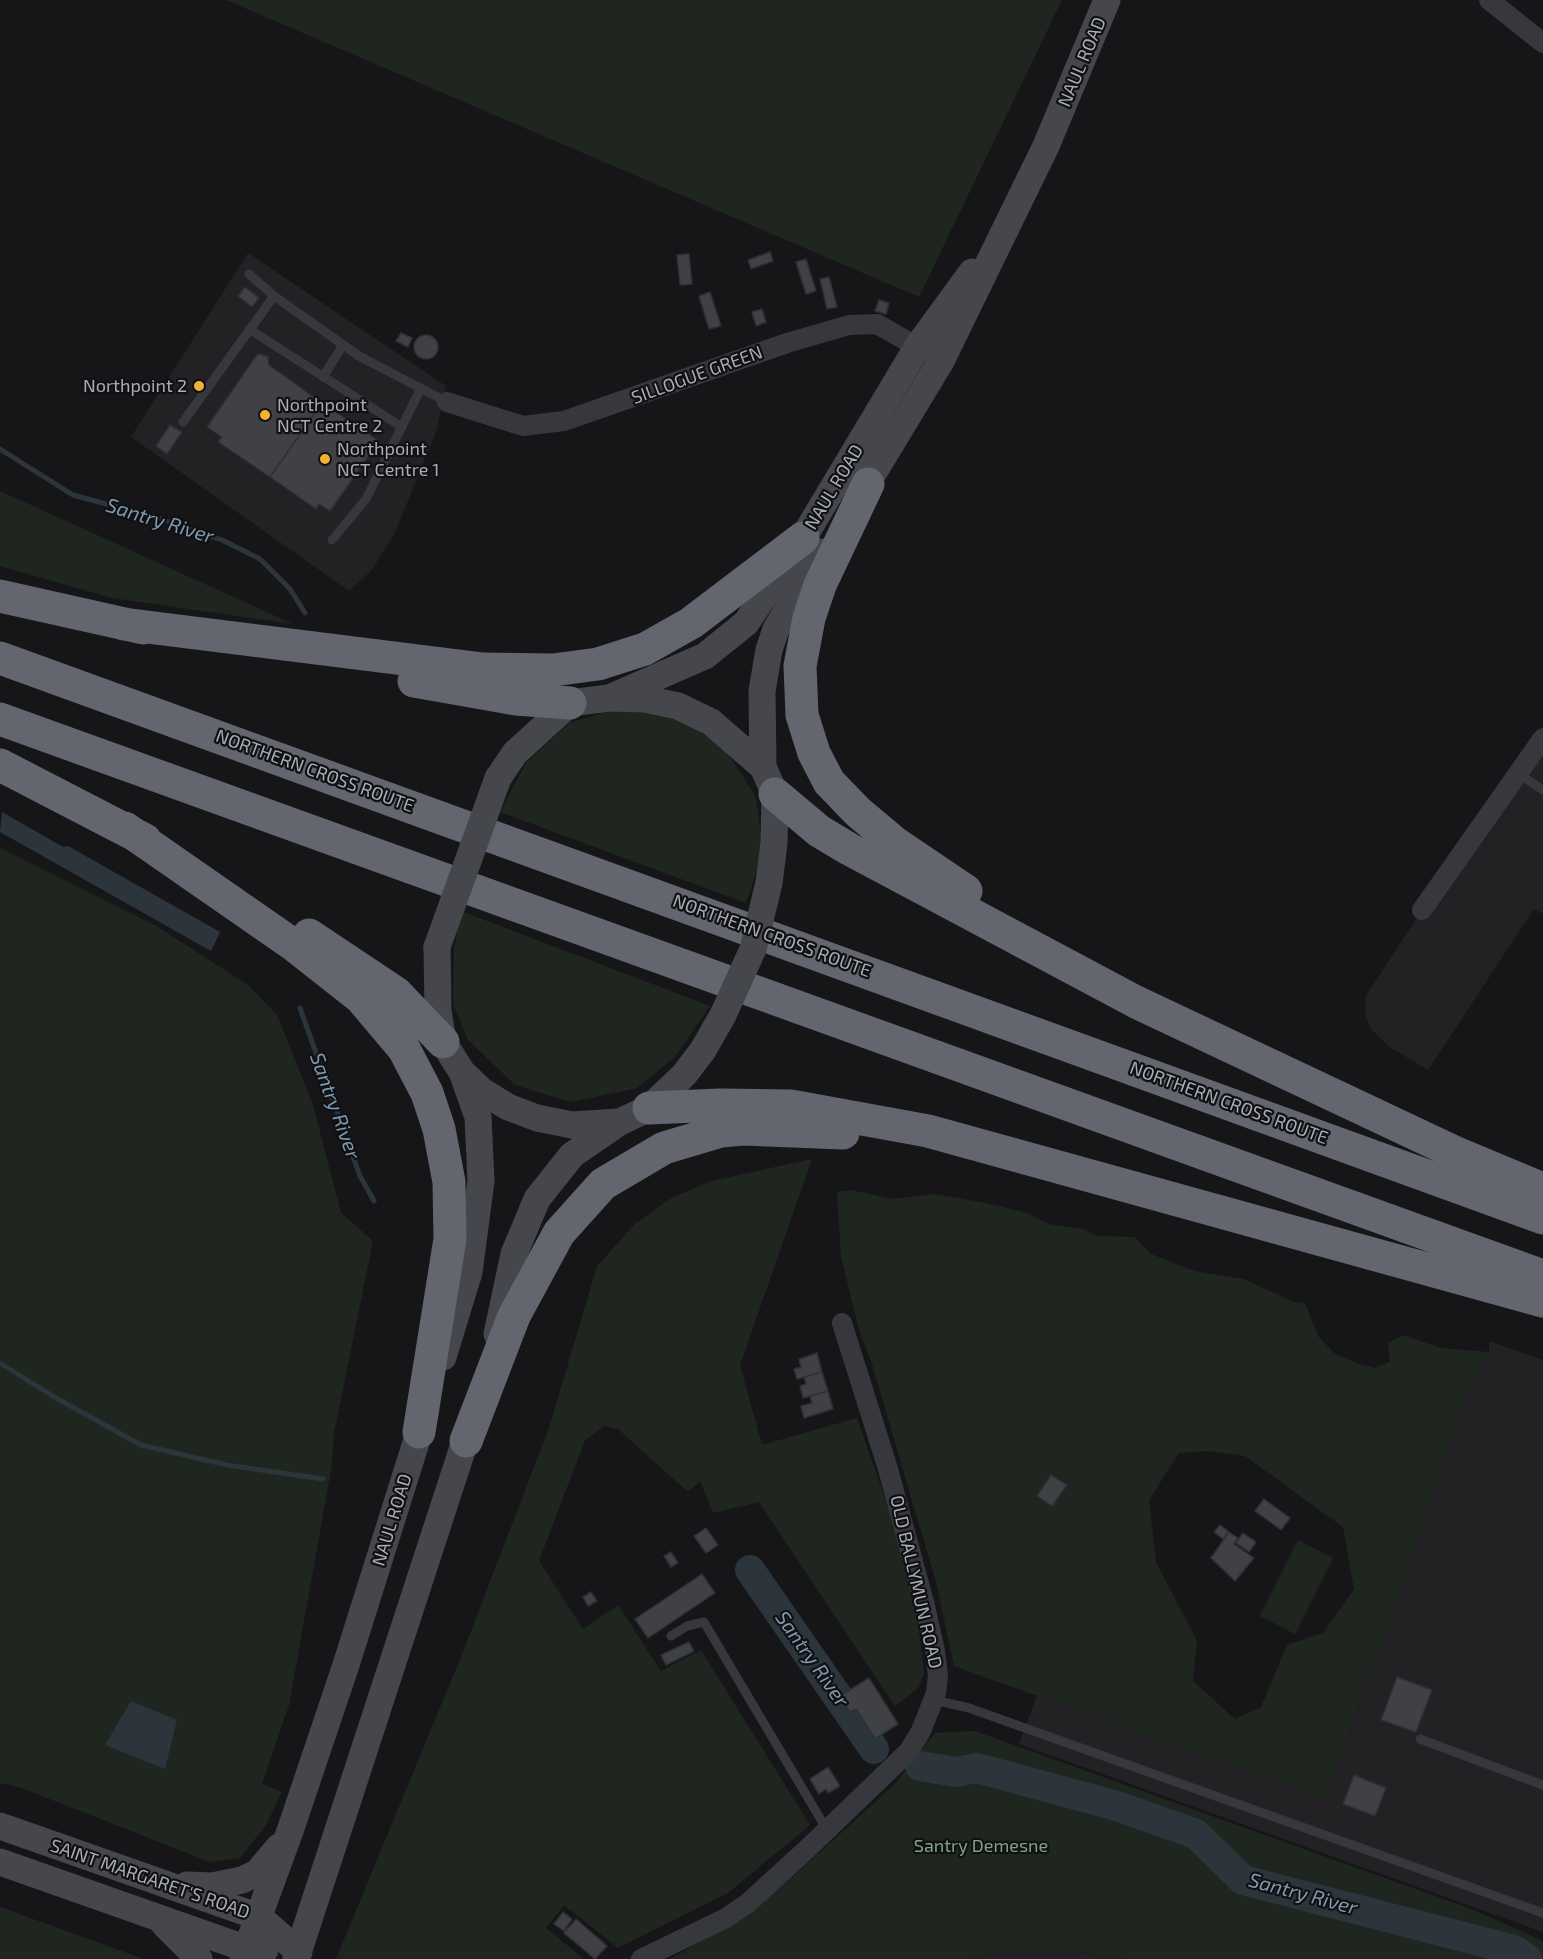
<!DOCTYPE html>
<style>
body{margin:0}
canvas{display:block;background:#161618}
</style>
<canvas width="1543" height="1959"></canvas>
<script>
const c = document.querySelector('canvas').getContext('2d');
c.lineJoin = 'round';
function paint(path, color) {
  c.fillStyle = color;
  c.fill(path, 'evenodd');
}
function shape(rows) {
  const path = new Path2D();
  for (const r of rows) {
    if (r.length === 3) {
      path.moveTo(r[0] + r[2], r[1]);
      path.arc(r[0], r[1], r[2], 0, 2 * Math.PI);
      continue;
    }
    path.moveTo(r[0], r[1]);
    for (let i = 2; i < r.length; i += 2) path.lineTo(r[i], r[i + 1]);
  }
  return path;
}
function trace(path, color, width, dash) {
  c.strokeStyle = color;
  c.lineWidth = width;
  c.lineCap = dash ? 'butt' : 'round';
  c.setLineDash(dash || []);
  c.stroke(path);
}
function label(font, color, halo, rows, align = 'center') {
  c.font = font + ' "Exo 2",sans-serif';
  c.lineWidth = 4.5;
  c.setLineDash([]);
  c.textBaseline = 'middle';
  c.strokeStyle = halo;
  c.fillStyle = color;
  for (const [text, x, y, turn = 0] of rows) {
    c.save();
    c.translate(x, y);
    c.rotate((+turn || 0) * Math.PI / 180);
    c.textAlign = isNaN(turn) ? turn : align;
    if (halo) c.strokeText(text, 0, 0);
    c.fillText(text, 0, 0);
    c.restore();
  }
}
const built = shape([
 [248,253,446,386,437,429,394,535,371,571,349,591,131,437],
 [1543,738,1543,914,1534,909,1428,1070,1388,1046,1371,1029,1366,1017,1365,997,1422,910],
 [1489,1341,1543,1360,1543,1932,1019,1744,1037,1695,1326,1800,1468,1393,1489,1352],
 [1057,1948,1125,1959,974,1959,1000,1949]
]);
const green = shape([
 [226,0,1062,0,919,297],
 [0,491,293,624,112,598,0,566],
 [623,707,687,722,727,752,756,797,763,851,746,903,500,812,526,763,569,723],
 [0,848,158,927,248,985,277,1015,313,1105,341,1213,373,1241,334,1433,331,1470,289,1705,262,1784,282,1792,266,1825,240,1858,210,1862,19,1787,0,1783],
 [461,911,710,1006,675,1057,637,1088,571,1102,515,1085,468,1040,453,1004,454,950],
 [812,1159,740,1365,762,1445,857,1418,903,1550,915,1595,924,1673,919,1687,895,1706,759,1502,713,1513,700,1481,688,1492,618,1429,604,1426,585,1440,539,1561,583,1629,618,1605,661,1671,701,1650,810,1825,728,1893,618,1948,564,1905,546,1928,584,1959,336,1959,463,1652,549,1428,597,1266,636,1223,670,1199,711,1181],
 [852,1190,893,1199,934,1194,981,1202,1024,1212,1049,1224,1082,1229,1098,1236,1134,1237,1151,1254,1194,1271,1243,1279,1294,1302,1305,1303,1318,1336,1334,1353,1358,1364,1375,1368,1390,1362,1388,1343,1403,1335,1441,1348,1489,1352,1468,1393,1326,1800,954,1666,936,1582,872,1364,858,1327,841,1256,837,1192],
 [1208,1451,1245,1456,1343,1527,1354,1589,1323,1633,1287,1645,1261,1707,1235,1719,1193,1681,1197,1641,1156,1562,1149,1500,1179,1453],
 [1298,1540,1333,1558,1295,1634,1260,1616],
 [975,1731,1474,1910,1543,1941,1543,1959,1125,1959,1057,1948,1000,1949,974,1959,670,1959,731,1923,787,1882,895,1784,935,1733],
 [0,1907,144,1959,0,1959]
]);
const water = shape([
 [2,812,63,847,68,846,220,932,211,951,0,832],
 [131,1701,177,1720,165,1769,105,1745]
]);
const stream = shape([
 [0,449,73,495,155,517,222,540,260,559,290,589,305,613],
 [300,1008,360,1176,374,1201],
 [0,1363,56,1398,141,1445,227,1465,323,1479]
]);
const river = shape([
 [750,1570,874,1749],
 [920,1766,955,1772,977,1768,1117,1806,1196,1834,1243,1880,1514,1950,1527,1959]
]);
const building = shape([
 [770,252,773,261,751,269,748,260,770,252],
 [689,254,692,284,680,285,677,255,689,254],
 [806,259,816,291,806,294,796,262,806,259],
 [829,277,837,307,827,309,820,279,829,277],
 [245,287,259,298,252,307,238,296,245,287],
 [710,292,721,326,709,329,699,296,710,292],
 [879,300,889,303,886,314,875,311,879,300],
 [762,309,766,322,756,326,752,312,762,309],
 [401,333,412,338,408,347,396,341,401,333],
 [426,347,12],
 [260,354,268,357,269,365,322,403,270,477,218,442,222,437,207,427,256,356,260,354],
 [322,403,379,441,330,511,319,504,316,509,270,477,322,403],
 [170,425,182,432,167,454,156,446,170,425],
 [817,1353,822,1372,797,1379,794,1369,801,1367,799,1359,817,1353],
 [822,1372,828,1391,803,1398,800,1386,806,1384,804,1377,822,1372],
 [828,1391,833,1409,804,1418,801,1406,812,1403,810,1396,828,1391],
 [1051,1475,1067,1485,1052,1506,1037,1496,1051,1475],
 [1264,1499,1290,1518,1281,1530,1255,1511,1264,1499],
 [1220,1525,1229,1532,1223,1539,1214,1532,1220,1525],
 [706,1528,718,1545,706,1553,694,1536,706,1528],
 [1229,1532,1238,1538,1234,1544,1254,1558,1235,1581,1211,1558,1229,1532],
 [1243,1533,1256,1542,1249,1552,1236,1543,1243,1533],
 [671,1552,678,1563,671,1567,664,1556,671,1552],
 [702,1574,715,1593,648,1638,635,1619,702,1574],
 [591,1592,597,1601,588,1606,583,1597,591,1592],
 [689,1642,694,1651,666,1665,661,1655,689,1642],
 [1397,1677,1432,1690,1416,1732,1381,1720,1397,1677],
 [869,1678,898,1724,875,1739,856,1709,850,1712,840,1696,869,1678],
 [828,1767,840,1786,828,1793,826,1789,819,1794,810,1779,828,1767],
 [1354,1775,1386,1788,1375,1816,1343,1804,1354,1775],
 [563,1912,572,1919,564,1931,554,1924,563,1912],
 [576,1919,607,1946,595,1959,564,1933,576,1919]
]);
const service = shape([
 [249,274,274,296,359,356,447,402],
 [249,329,402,427],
 [323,377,343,345],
 [183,422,274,296],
 [332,540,366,499,420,390],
 [1519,774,1543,790],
 [671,1636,687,1626,704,1622,827,1830],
 [934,1700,969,1708,1543,1913],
 [1420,1739,1543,1785]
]);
const minor = shape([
 [1489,0,1543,43],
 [447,402,523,426,564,421,787,343,849,325,877,324,928,353],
 [1422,910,1543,738],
 [641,1959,726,1918,748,1903,805,1851,909,1751,921,1731,936,1693,938,1676,935,1651,925,1606,888,1469,842,1323]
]);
const secondary = shape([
 [857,500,941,361,1046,146,1107,0],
 [609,698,705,656,746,623,803,538,918,346,972,272],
 [763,767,762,691,769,650,776,629,822,552],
 [498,778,515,753,570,703,609,698,645,699,678,706,711,722,763,767,775,794,774,843,769,883],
 [437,947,438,1011,443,1042,462,1072,482,1091,508,1107,537,1118,572,1125,620,1122,649,1108,684,1075,703,1050],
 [497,1334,514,1254,537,1199,572,1155,620,1122],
 [443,1357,469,1272,481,1181,478,1117,462,1072],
 [0,1826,259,1917,299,1952],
 [0,1862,247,1949,265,1950],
 [187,1885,212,1886,242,1880,257,1873,279,1847],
 [164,1924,199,1959],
 [243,1959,290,1831,346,1665,425,1414],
 [296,1959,471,1423]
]);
const motorway = shape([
 [868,484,820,585,809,618,800,666,802,715,814,753,829,782,858,812,895,843,966,891],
 [0,596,143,628],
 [123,624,483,669,553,670,598,664,645,649,691,623,803,538],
 [0,658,1543,1218],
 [414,681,516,699,570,703],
 [0,719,1543,1276],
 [0,765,145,840],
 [775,794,819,831,849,849,1136,1002,1454,1152,1543,1189],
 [125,828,295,946,361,998,404,1049,427,1093,439,1129,449,1182,450,1239,419,1432],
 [309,935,396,993,443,1042],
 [649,1108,720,1105,791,1106,928,1131,1543,1301],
 [466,1441,514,1316,559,1233,603,1184,664,1148,721,1131,743,1129,843,1133]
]);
const secondaryBridge = shape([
 [437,947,498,778],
 [703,1050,723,1015,753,949,769,883]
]);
const markers = [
 [199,386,6,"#f2b134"],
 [265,415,6,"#f2b134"],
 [325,459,6,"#f2b134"]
];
const streetNames = [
 ["NAUL ROAD",1082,62,-67],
 ["SILLOGUE GREEN",697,375,-20],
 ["NAUL ROAD",834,487,-59],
 ["NORTHERN CROSS ROUTE",315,771,20],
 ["NORTHERN CROSS ROUTE",772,936,20],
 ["NORTHERN CROSS ROUTE",1229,1103,20],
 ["NAUL ROAD",392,1520,-73],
 ["OLD BALLYMUN ROAD",916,1582,77],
 ["SAINT MARGARET'S ROAD",150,1879,19]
];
const poiNames = [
 ["Northpoint 2",187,386,"right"],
 ["Northpoint",277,405],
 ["NCT Centre 2",277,426],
 ["Northpoint",337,449],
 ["NCT Centre 1",337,470]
];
const parkNames = [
 ["Santry Demesne",981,1846]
];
const waterNames = [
 ["Santry River",160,521,17],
 ["Santry River",335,1106,70],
 ["Santry River",812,1659,55],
 ["Santry River",1303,1894,15]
];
paint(built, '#222225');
paint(green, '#1e261f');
paint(water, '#2c353c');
trace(stream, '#2c353c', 5);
trace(river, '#2c353c', 30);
paint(building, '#404145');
trace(building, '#303034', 1.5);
trace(service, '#37383d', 9);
trace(minor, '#37383d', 20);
trace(secondary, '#45474d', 27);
trace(motorway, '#63666e', 33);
trace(secondaryBridge, '#45474d', 27);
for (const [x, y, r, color] of markers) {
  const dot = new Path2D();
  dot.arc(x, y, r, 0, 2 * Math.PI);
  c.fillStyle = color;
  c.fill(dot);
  trace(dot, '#111113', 2);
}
label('18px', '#a8adb8', '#111113', streetNames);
label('18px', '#a8adb8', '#111113', poiNames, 'left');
label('18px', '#7fa381', '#111113', parkNames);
label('italic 20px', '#7f9bb3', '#111113', waterNames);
</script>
